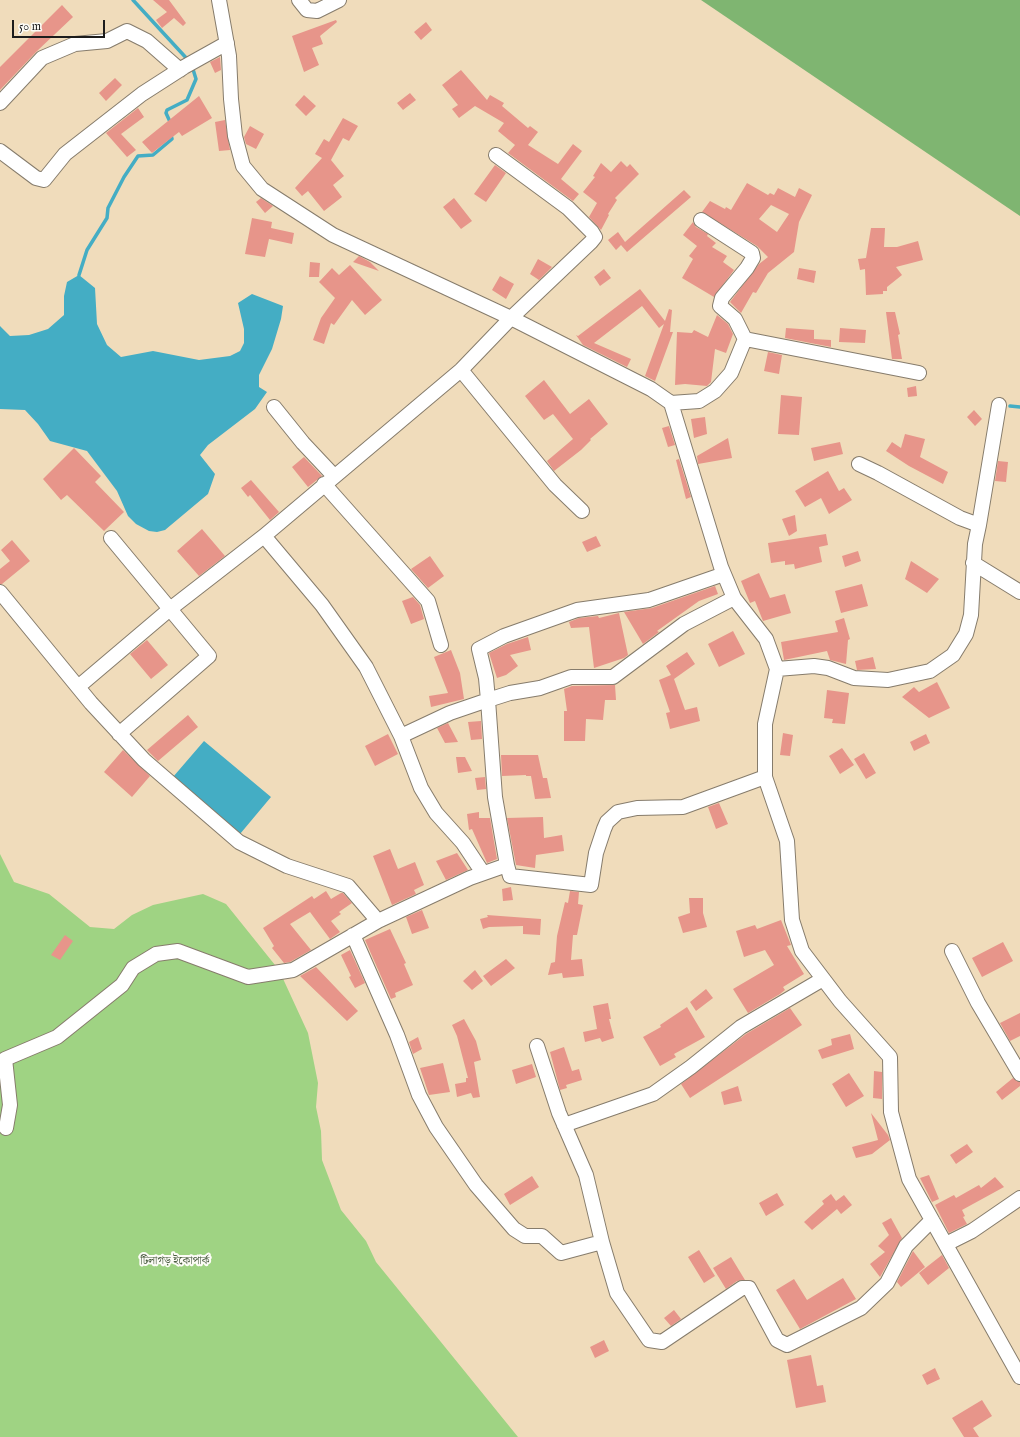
<!DOCTYPE html>
<meta charset="utf-8">
<style>
body{margin:0}
#map{position:relative;width:1020px;height:1437px;overflow:hidden;background:#f0dcbb;font-family:"IM FELL English",serif}
canvas{display:block}
.scale{position:absolute;left:12px;top:20px;width:93px;height:18px;box-sizing:border-box;border:2px solid #1c1c1c;border-top:0;padding-left:5px;font-size:12px;line-height:14px;white-space:nowrap;color:#1c1c1c;-webkit-text-stroke:3px #fdfcf7;paint-order:stroke}
</style>
<div id="map">
<canvas width="1020" height="1437"></canvas>
<div class="scale">50 m</div>
</div>
<script>
const c = document.querySelector('canvas').getContext('2d');
c.lineJoin = 'round';
function paint(path, color) {
  c.fillStyle = color;
  c.fill(path, 'evenodd');
}
function shape(rows) {
  const path = new Path2D();
  for (const r of rows) {
    path.moveTo(r[0], r[1]);
    for (let i = 2; i < r.length; i += 2) path.lineTo(r[i], r[i + 1]);
  }
  return path;
}
function trace(path, color, width, dash) {
  c.strokeStyle = color;
  c.lineWidth = width;
  c.lineCap = dash ? 'butt' : 'round';
  c.setLineDash(dash || []);
  c.stroke(path);
}
function label(font, color, halo, rows, align = 'center') {
  c.font = font + ' "IM FELL English","Noto Serif Bengali",serif';
  c.lineWidth = 4;
  c.setLineDash([]);
  c.textBaseline = 'middle';
  c.strokeStyle = halo;
  c.fillStyle = color;
  for (const [text, x, y, turn = 0] of rows) {
    c.save();
    c.translate(x, y);
    c.rotate((+turn || 0) * Math.PI / 180);
    c.textAlign = isNaN(turn) ? turn : align;
    if (halo) c.strokeText(text, 0, 0);
    c.fillText(text, 0, 0);
    c.restore();
  }
}
const green = shape([
 [0,854,14,882,49,894,90,927,114,929,132,915,153,905,203,894,226,904,279,970,308,1033,318,1083,316,1107,321,1131,322,1160,341,1210,366,1241,376,1262,518,1437,0,1437]
]);
const forest = shape([
 [701,0,1020,0,1020,216]
]);
const water = shape([
 [79,275,95,288,97,324,107,345,121,357,153,351,199,360,230,356,240,351,244,343,244,329,238,303,252,294,283,306,281,319,272,349,259,375,259,387,267,392,255,409,208,445,200,455,215,474,208,494,165,530,157,532,149,531,136,524,128,516,117,491,87,451,50,441,38,424,25,410,0,409,0,326,10,336,29,335,48,329,64,315,64,296,67,282],
 [204,741,271,797,240,834,173,777]
]);
const stream = shape([
 [133,0,189,61],
 [171,124,166,113,167,110,187,100,196,79,192,66],
 [79,275,87,250,107,218,108,208,124,177,138,156,153,155,172,139,171,135],
 [1010,406,1020,407]
]);
const building = shape([
 [153,0,169,0,186,23,183,26,174,18,162,28,156,20,167,12],
 [62,5,73,17,36,52,0,90,0,67],
 [336,20,337,22,320,36,323,44,312,48,319,65,304,72,292,36],
 [426,22,432,30,421,40,414,32],
 [220,57,221,70,215,73,210,62],
 [461,70,487,100,490,95,504,103,502,106,528,128,530,126,538,132,528,145,558,164,573,144,582,151,561,179,579,194,573,201,508,153,515,145,498,131,504,123,475,106,459,118,452,109,458,105,442,85],
 [115,78,122,85,106,101,99,93],
 [410,93,416,100,403,110,397,103],
 [304,95,316,106,306,116,295,105],
 [199,96,212,118,182,136,179,132,152,153,142,142],
 [138,108,144,117,121,134,136,150,127,157,106,133],
 [343,118,358,126,349,141,343,138,331,160,344,176,333,185,342,197,324,211,308,191,302,196,295,188,322,158,315,154,324,139,329,142],
 [225,120,230,150,219,151,215,122],
 [250,126,264,134,256,149,246,144,244,137],
 [621,161,627,167,630,164,639,174,615,198,617,200,608,214,609,215,601,230,589,217,597,203,583,192,595,177,593,176,601,163,611,172],
 [495,165,506,173,486,202,474,194],
 [747,183,768,195,770,193,774,195,778,188,795,197,799,188,812,195,799,222,794,252,768,273,756,293,753,292,741,313,730,302,759,264,768,257,757,246,702,212,710,201,725,209,726,207,731,210],
 [771,205,789,214,777,232,759,219],
 [684,190,691,197,627,252,621,245,616,250,608,240,618,232,625,242],
 [261,198,273,206,265,213,256,202],
 [454,198,472,221,461,229,443,207],
 [252,218,272,222,271,228,294,233,292,244,269,239,265,257,245,254],
 [693,222,696,227,708,234,707,236,716,243,712,247,727,256,723,262,734,270,714,297,682,278,693,259,689,256,697,246,683,235],
 [871,228,885,228,884,247,897,247,918,241,923,260,896,267,902,275,887,287,887,291,883,291,883,294,866,295,865,269,860,270,858,259,866,258],
 [359,256,370,262,379,271,353,262],
 [538,259,552,267,539,280,530,274],
 [310,262,320,263,319,277,309,277],
 [350,265,382,300,365,315,352,300,334,325,331,323,324,344,313,340,321,318,335,298,319,282,332,268,339,275],
 [799,268,816,271,814,283,797,279],
 [604,269,611,278,600,286,594,277],
 [500,276,514,284,506,299,492,290],
 [640,289,665,321,669,309,672,310,670,332,673,332,655,381,645,376,664,324,659,328,642,306,594,343,631,359,627,367,583,345,576,335,578,336],
 [886,312,895,312,900,334,898,335,902,359,892,359],
 [717,315,728,324,733,334,726,353,715,349,711,382,707,386,685,384,675,385,677,332,692,333,694,330,708,337],
 [786,328,814,330,814,339,831,340,831,347,785,338],
 [840,328,866,330,865,343,839,342],
 [768,352,782,355,779,374,764,371],
 [544,380,570,414,589,399,608,424,590,439,591,440,581,450,554,471,547,461,573,439,553,414,544,420,525,396],
 [916,386,917,396,908,397,907,388],
 [781,395,802,397,799,435,778,434],
 [974,410,982,419,975,426,967,417],
 [705,417,707,434,694,438,691,419],
 [669,426,675,445,668,447,662,428],
 [905,434,925,439,920,457,948,472,943,484,909,466,886,451,892,442,901,448],
 [728,438,732,458,698,464,697,456],
 [840,442,843,454,814,461,811,448],
 [74,448,101,476,95,482,124,512,104,531,67,495,61,500,43,479],
 [304,457,322,476,308,487,292,467],
 [679,459,691,497,686,499,676,460],
 [998,461,1008,462,1006,482,995,481],
 [828,471,839,491,844,488,852,500,829,514,821,498,805,507,795,491],
 [251,480,279,512,270,520,250,495,248,497,241,488],
 [795,515,797,531,789,536,782,519],
 [202,529,225,556,199,576,177,551],
 [826,534,828,545,819,547,822,562,795,569,794,564,785,565,785,561,771,563,768,543],
 [596,536,601,546,587,552,582,542],
 [12,540,30,561,2,584,0,584,0,569,10,561,1,550],
 [858,551,861,561,845,567,842,556],
 [430,556,444,576,428,588,411,569],
 [911,561,939,579,927,593,905,579],
 [759,573,770,598,785,594,791,613,763,621,755,601,750,603,741,581],
 [862,584,868,606,841,613,835,591],
 [715,586,718,594,699,601,657,631,659,632,643,644,624,612,652,608],
 [413,597,420,605,424,619,411,624,402,601],
 [619,613,628,655,624,658,594,668,589,627,571,628,569,622,579,618,598,616,599,618],
 [844,618,850,639,848,640,846,664,830,660,827,651,784,660,781,642,838,632,835,621],
 [733,631,745,654,719,667,708,644],
 [528,637,531,650,510,655,518,666,506,675,497,678,489,653,507,644],
 [147,640,168,665,151,679,130,654],
 [451,650,460,673,464,699,431,707,429,696,448,693,434,657],
 [687,652,695,664,674,679,685,710,697,707,700,721,670,729,666,713,670,712,659,680,671,675,666,666],
 [873,657,876,669,857,670,855,661],
 [937,682,950,708,929,718,902,697,914,687,919,692],
 [615,685,616,700,605,700,603,720,586,719,585,741,564,741,564,711,567,711,564,689,572,686],
 [827,690,849,693,845,724,832,723,833,719,824,718],
 [188,715,198,727,158,761,147,750],
 [481,721,482,739,471,740,468,722],
 [448,723,458,742,445,743,437,728],
 [783,733,793,735,790,756,780,755],
 [388,734,398,754,375,766,365,746],
 [926,734,930,743,914,751,910,742],
 [842,748,854,765,840,774,829,756],
 [123,750,150,776,132,797,104,772],
 [864,753,876,773,866,779,854,759],
 [501,755,538,755,543,778,547,778,551,798,535,799,531,776,526,776,526,775,502,776],
 [456,757,465,757,472,771,458,773],
 [485,777,486,789,477,790,475,778],
 [719,803,728,824,716,829,708,807],
 [479,812,479,818,490,818,497,859,487,863,472,829,469,830,467,814],
 [543,817,544,838,562,835,564,851,536,855,535,868,516,865,507,818],
 [390,849,398,869,415,862,424,885,414,890,416,894,392,905,373,856],
 [457,853,468,870,446,880,436,861],
 [511,887,513,900,503,901,502,889],
 [326,891,331,899,341,893,343,893,352,903,339,912,341,914,331,921,340,932,330,939,310,912,290,924,311,950,290,962,284,963,272,948,274,946,263,928,312,896,314,899],
 [570,891,579,892,578,904,583,905,577,935,573,935,571,960,582,959,584,976,563,978,562,973,548,975,551,963,555,962,557,936,565,902,568,903],
 [689,898,703,898,703,913,707,927,683,933,678,917,690,913],
 [422,910,429,928,412,934,406,917],
 [487,915,541,919,540,935,523,934,523,926,489,927,483,929,480,919,488,917],
 [781,920,791,945,787,946,804,974,783,987,785,990,780,994,748,1013,733,989,774,965,765,950,744,957,736,931,755,925,757,929],
 [390,929,406,963,404,964,413,985,395,993,396,997,391,999,365,940],
 [65,935,73,941,60,960,51,955],
 [1003,942,1013,961,982,977,972,958],
 [350,950,365,983,355,988,349,977,351,976,341,955],
 [506,959,515,968,491,986,483,976],
 [316,967,358,1011,347,1021,300,976],
 [475,970,483,981,472,990,463,981],
 [706,989,713,998,696,1011,690,1002],
 [608,1003,611,1019,609,1019,614,1038,602,1042,600,1038,585,1042,583,1032,597,1029,593,1006],
 [687,1007,705,1037,674,1054,676,1057,660,1066,643,1037,661,1027,660,1025],
 [790,1008,802,1025,690,1098,681,1084,746,1034],
 [1020,1013,1020,1036,1010,1041,1000,1023],
 [464,1019,476,1041,481,1060,474,1062,480,1097,473,1098,471,1093,457,1097,455,1084,466,1082,466,1078,468,1078,457,1036,452,1025],
 [850,1034,854,1049,822,1059,818,1050,832,1045,831,1039],
 [418,1037,422,1049,413,1054,409,1042],
 [564,1047,572,1071,579,1069,582,1080,566,1085,567,1088,560,1090,550,1052],
 [443,1063,450,1092,429,1095,420,1068],
 [532,1064,536,1077,516,1084,512,1070],
 [874,1071,882,1072,882,1099,873,1098],
 [849,1073,864,1096,846,1107,832,1084],
 [1013,1078,1020,1082,1020,1086,1002,1100,996,1092],
 [738,1086,742,1101,724,1105,721,1092],
 [871,1113,888,1135,890,1140,872,1154,856,1158,852,1147,878,1140],
 [967,1144,973,1152,956,1164,950,1155],
 [929,1175,939,1199,932,1202,920,1178],
 [532,1176,539,1187,510,1205,504,1194],
 [995,1177,1004,1187,962,1210,965,1216,963,1217,967,1224,949,1233,935,1205,954,1195,956,1198,979,1185,981,1188],
 [777,1193,784,1205,766,1216,759,1203],
 [831,1194,836,1201,844,1195,852,1205,841,1214,837,1209,812,1230,804,1222,824,1204,822,1201],
 [891,1218,902,1238,880,1277,870,1264,885,1252,878,1246,889,1235,882,1223],
 [699,1250,715,1276,704,1283,688,1257],
 [913,1251,925,1267,901,1287,897,1282],
 [942,1255,949,1268,928,1285,919,1273],
 [731,1257,745,1280,737,1281,726,1289,713,1268],
 [843,1278,856,1299,800,1329,776,1290,794,1279,807,1300],
 [674,1310,681,1319,671,1326,664,1318],
 [604,1340,609,1351,595,1358,590,1347],
 [811,1355,817,1386,823,1385,826,1402,796,1408,787,1360],
 [935,1368,940,1379,927,1385,922,1375],
 [982,1400,992,1416,973,1428,979,1437,964,1437,952,1418]
]);
const minor = shape([
 [219,0,229,56,231,99,235,136,243,166,262,189,333,235,511,318,651,389,671,403,721,567,734,598,766,639,777,669,765,724,765,777,787,841,792,920,802,951,840,1001,890,1057,891,1112,909,1179,1020,1377],
 [299,0,307,10,317,11,339,0],
 [0,103,42,58,75,44,107,41,127,31,147,41,180,70],
 [0,151,36,178,44,180,65,154,142,94,184,67,227,43],
 [701,220,752,253,753,258,747,268,722,298,720,306,735,319,745,339],
 [461,370,555,485,582,511],
 [671,403,699,401,715,391,731,373,745,339,919,373],
 [274,407,303,443,334,476],
 [324,484,428,601,441,645],
 [979,525,999,405],
 [264,536,322,605,366,667,401,736,421,788,436,813,463,843,483,873],
 [111,538,209,656,119,734],
 [973,563,1020,592],
 [0,592,91,703,144,760,239,842,287,866,348,886,378,921],
 [777,669,814,666,828,668,854,678,888,680,930,671,953,655,966,634,971,615,975,544,979,525,960,518,878,473,859,464],
 [78,687,170,609,264,536,461,370,511,318,591,242,595,237,592,232,568,208,496,155],
 [401,736,450,713,488,700,486,678,479,649,504,636,577,610,649,600,724,574],
 [507,865,510,876,591,885,596,853,604,829,607,822,618,812,637,808,683,807,765,777],
 [353,935,397,1035,419,1095,436,1127,476,1185,514,1229,525,1236,542,1236,561,1253,602,1242,617,1293,649,1340,662,1342,742,1288,749,1288,777,1340,787,1345,861,1308,887,1283,906,1246,932,1220],
 [952,951,978,1003,1020,1074],
 [537,1046,559,1113,586,1175,602,1242],
 [564,1125,653,1094,691,1067,741,1027,823,979],
 [6,1128,10,1105,5,1059,57,1037,122,985,133,968,156,954,178,951,248,977,293,970,378,921,470,878,507,865,495,797,488,700,510,693,540,688,571,677,613,677,684,624,734,598],
 [946,1244,972,1231,1020,1198]
]);
const parkNames = [
 ["টিলাগড় ইকোপার্ক",175,1262]
];
paint(green, '#9fd383');
paint(forest, '#7fb571');
paint(water, '#44adc4');
trace(stream, '#44adc4', 3.5);
paint(building, '#e7958a');
trace(minor, '#867c6c', 16);
trace(minor, '#fff', 14);
label('11px', '#4a5c40', '#fdfcf7', parkNames);
</script>
